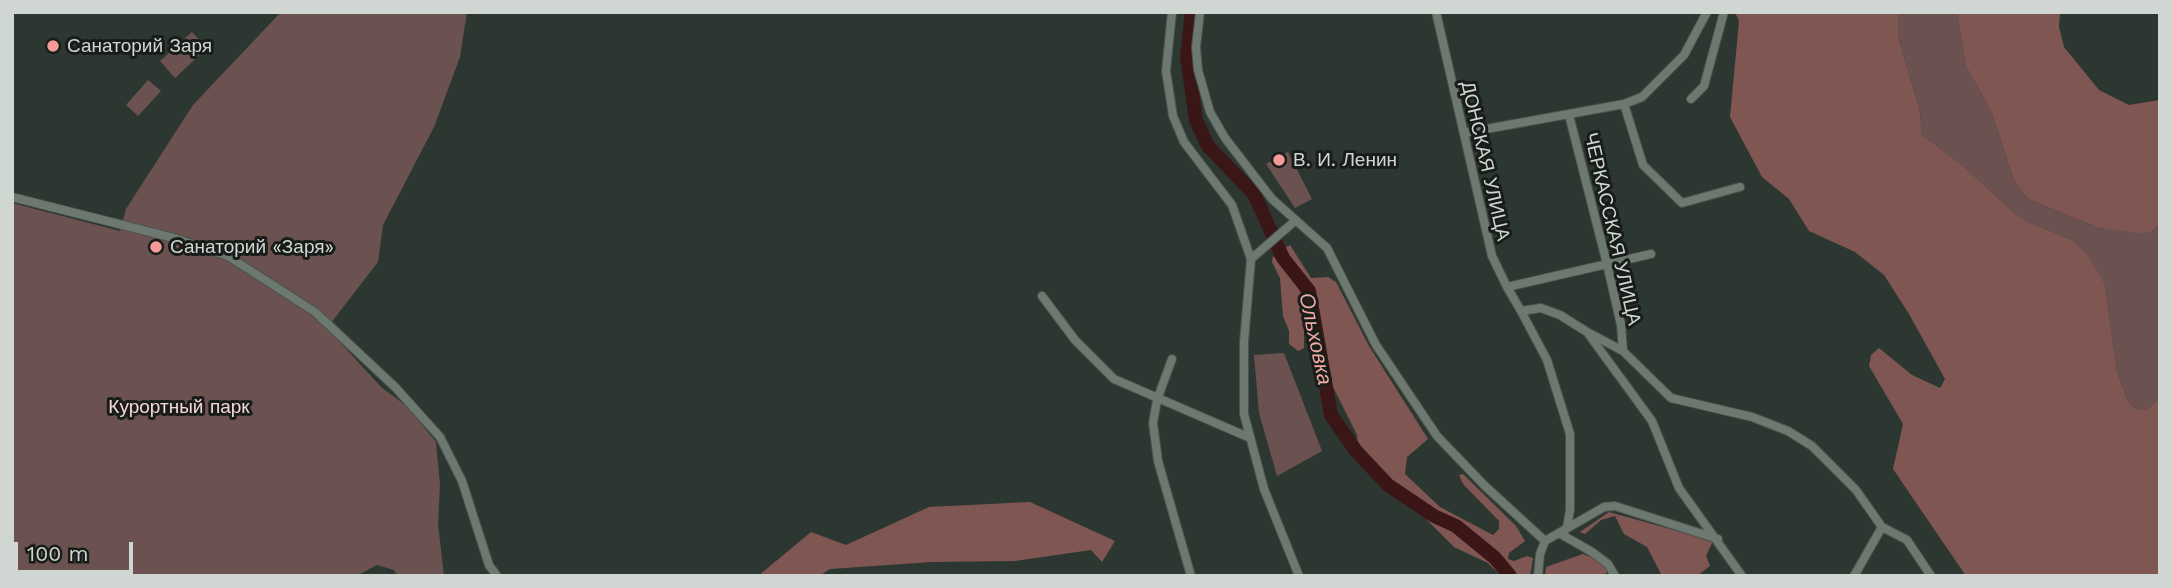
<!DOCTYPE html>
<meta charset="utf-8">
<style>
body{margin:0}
#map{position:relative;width:2172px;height:588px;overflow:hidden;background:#2d3731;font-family:"Work Sans",sans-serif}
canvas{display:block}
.frame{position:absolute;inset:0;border:14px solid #d0d6d2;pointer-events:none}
.scale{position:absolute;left:14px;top:542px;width:119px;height:32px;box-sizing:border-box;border:4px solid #d0d6d2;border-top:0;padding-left:9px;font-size:21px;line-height:24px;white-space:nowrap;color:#d0d6d2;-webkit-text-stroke:5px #191d1a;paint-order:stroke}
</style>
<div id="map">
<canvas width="2172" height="588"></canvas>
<div class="frame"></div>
<div class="scale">100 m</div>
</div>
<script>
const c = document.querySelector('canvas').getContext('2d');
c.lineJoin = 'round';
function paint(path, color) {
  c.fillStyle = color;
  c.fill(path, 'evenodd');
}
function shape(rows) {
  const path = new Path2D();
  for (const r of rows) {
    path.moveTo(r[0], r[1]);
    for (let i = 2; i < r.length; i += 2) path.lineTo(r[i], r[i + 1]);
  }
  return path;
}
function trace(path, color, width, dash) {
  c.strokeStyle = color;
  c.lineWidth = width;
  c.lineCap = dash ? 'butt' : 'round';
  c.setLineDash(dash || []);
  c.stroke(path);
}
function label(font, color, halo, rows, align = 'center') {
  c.font = font + ' "Work Sans",sans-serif';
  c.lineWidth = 6;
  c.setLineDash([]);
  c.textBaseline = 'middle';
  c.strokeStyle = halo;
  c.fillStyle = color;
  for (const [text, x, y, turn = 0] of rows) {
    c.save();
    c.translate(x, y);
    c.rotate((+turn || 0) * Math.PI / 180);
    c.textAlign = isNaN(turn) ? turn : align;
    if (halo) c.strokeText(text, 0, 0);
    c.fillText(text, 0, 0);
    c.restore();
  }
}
const green = shape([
 [281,12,467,12,460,57,434,127,383,225,378,262,327,328,381,387,408,407,436,442,440,485,438,524,444,576,397,576,394,570,377,565,356,576,12,576,12,203,120,231,126,209,193,105],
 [1898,12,1957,12,1966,66,1992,113,2014,181,2028,199,2099,228,2152,231,2160,224,2160,398,2146,410,2135,409,2128,401,2117,372,2105,285,2070,239,2028,222,2011,210,1961,164,1922,135,1920,112,1898,36],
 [192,32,207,48,175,78,160,61],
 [148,80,161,91,138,116,126,105],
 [1288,152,1312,199,1295,208,1266,164],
 [1284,353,1322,451,1277,476,1259,413,1254,355]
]);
const forest = shape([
 [1735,12,1898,12,1898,36,1920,112,1922,135,1961,164,2011,210,2028,222,2070,239,2087,255,2105,285,2117,372,2128,401,2135,409,2146,410,2160,398,2160,576,1966,576,1893,469,1903,424,1869,366,1871,355,1879,348,1912,375,1940,388,1945,379,1909,314,1884,275,1855,252,1809,231,1789,199,1762,177,1730,117,1739,21],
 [1957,12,2060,12,2059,27,2064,47,2099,90,2129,105,2160,100,2160,224,2152,231,2141,233,2099,228,2028,199,2014,181,1992,113,1966,66],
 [1290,245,1311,278,1328,277,1336,282,1369,346,1428,439,1407,457,1405,474,1440,507,1493,535,1499,529,1499,521,1463,484,1459,475,1463,474,1516,526,1525,541,1509,553,1508,559,1514,561,1527,556,1533,558,1530,576,1501,576,1488,563,1454,547,1417,510,1414,498,1389,481,1358,447,1357,435,1329,379,1315,295,1283,249],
 [1273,256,1293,277,1304,300,1304,348,1298,351,1289,344,1289,331,1283,316,1280,278,1272,262],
 [1030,502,1115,541,1102,562,1091,550,1015,561,932,562,830,569,819,576,758,576,811,532,846,545,929,507],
 [1609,512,1713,541,1706,556,1710,566,1697,576,1662,576,1647,547,1624,534,1615,516,1601,520,1585,534,1580,532],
 [1583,554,1596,559,1609,571,1602,576,1545,576,1546,567]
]);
const river = shape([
 [1192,12,1187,57,1196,120,1208,146,1254,194,1283,258,1309,291,1331,415,1356,451,1388,485,1434,516,1456,526,1495,558,1510,576]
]);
const street = shape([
 [1172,12,1166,71,1173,116,1184,142,1232,205,1251,259,1244,342,1244,414,1264,489,1299,576],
 [1200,12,1196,47,1198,70,1210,112,1225,138,1272,199,1327,248,1376,345,1437,436,1485,486,1545,541],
 [1436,12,1492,256,1507,287,1521,311,1541,308,1560,315,1587,332,1652,421,1679,488,1742,576],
 [1691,99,1704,86,1724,12],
 [1624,104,1643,165,1682,203,1740,187],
 [1569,115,1607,264,1621,325,1623,351],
 [1464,133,1624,104,1642,97,1684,55,1707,12],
 [12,197,174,238,228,256,315,312,396,388,440,437,462,481,489,565,497,576],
 [1251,259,1296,220],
 [1507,287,1651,254],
 [1042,296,1075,340,1114,379,1248,437],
 [1521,311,1547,360,1570,434,1570,510,1567,527],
 [1589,333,1623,351,1671,398,1752,417,1788,431,1812,446,1856,490,1882,527,1907,540,1931,576],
 [1172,359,1157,400,1153,423,1158,461,1191,576],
 [1559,533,1592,552,1608,564,1615,576],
 [1538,576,1540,554,1545,541,1604,507,1615,506,1718,539],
 [1854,576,1882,527]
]);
const markers = [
 [53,46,7,"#f59b97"],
 [1279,160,7,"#f59b97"],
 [156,247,7,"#f59b97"]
];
const poiNames = [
 ["Санаторий Заря",67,46],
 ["В. И. Ленин",1293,160],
 ["Санаторий «Заря»",170,247]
];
const streetNames = [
 ["ДОНСКАЯ УЛИЦА",1485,161,77],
 ["ЧЕРКАССКАЯ УЛИЦА",1612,229,77]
];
const parkNames = [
 ["Курортный парк",179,407]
];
const waterNames = [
 ["Ольховка",1315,339,78]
];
paint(green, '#6b5250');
paint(forest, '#805653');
trace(river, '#3a1716', 14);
trace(street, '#49524d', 10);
trace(street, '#6d7871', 8);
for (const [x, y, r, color] of markers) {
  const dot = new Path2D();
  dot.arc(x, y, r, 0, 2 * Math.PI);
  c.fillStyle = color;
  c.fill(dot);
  trace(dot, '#191d1a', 2.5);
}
label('19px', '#d0d6d2', '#191d1a', poiNames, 'left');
label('19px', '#d0d6d2', '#191d1a', streetNames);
label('19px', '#f6d7d5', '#191d1a', parkNames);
label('italic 21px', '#f1a9a4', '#191d1a', waterNames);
</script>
